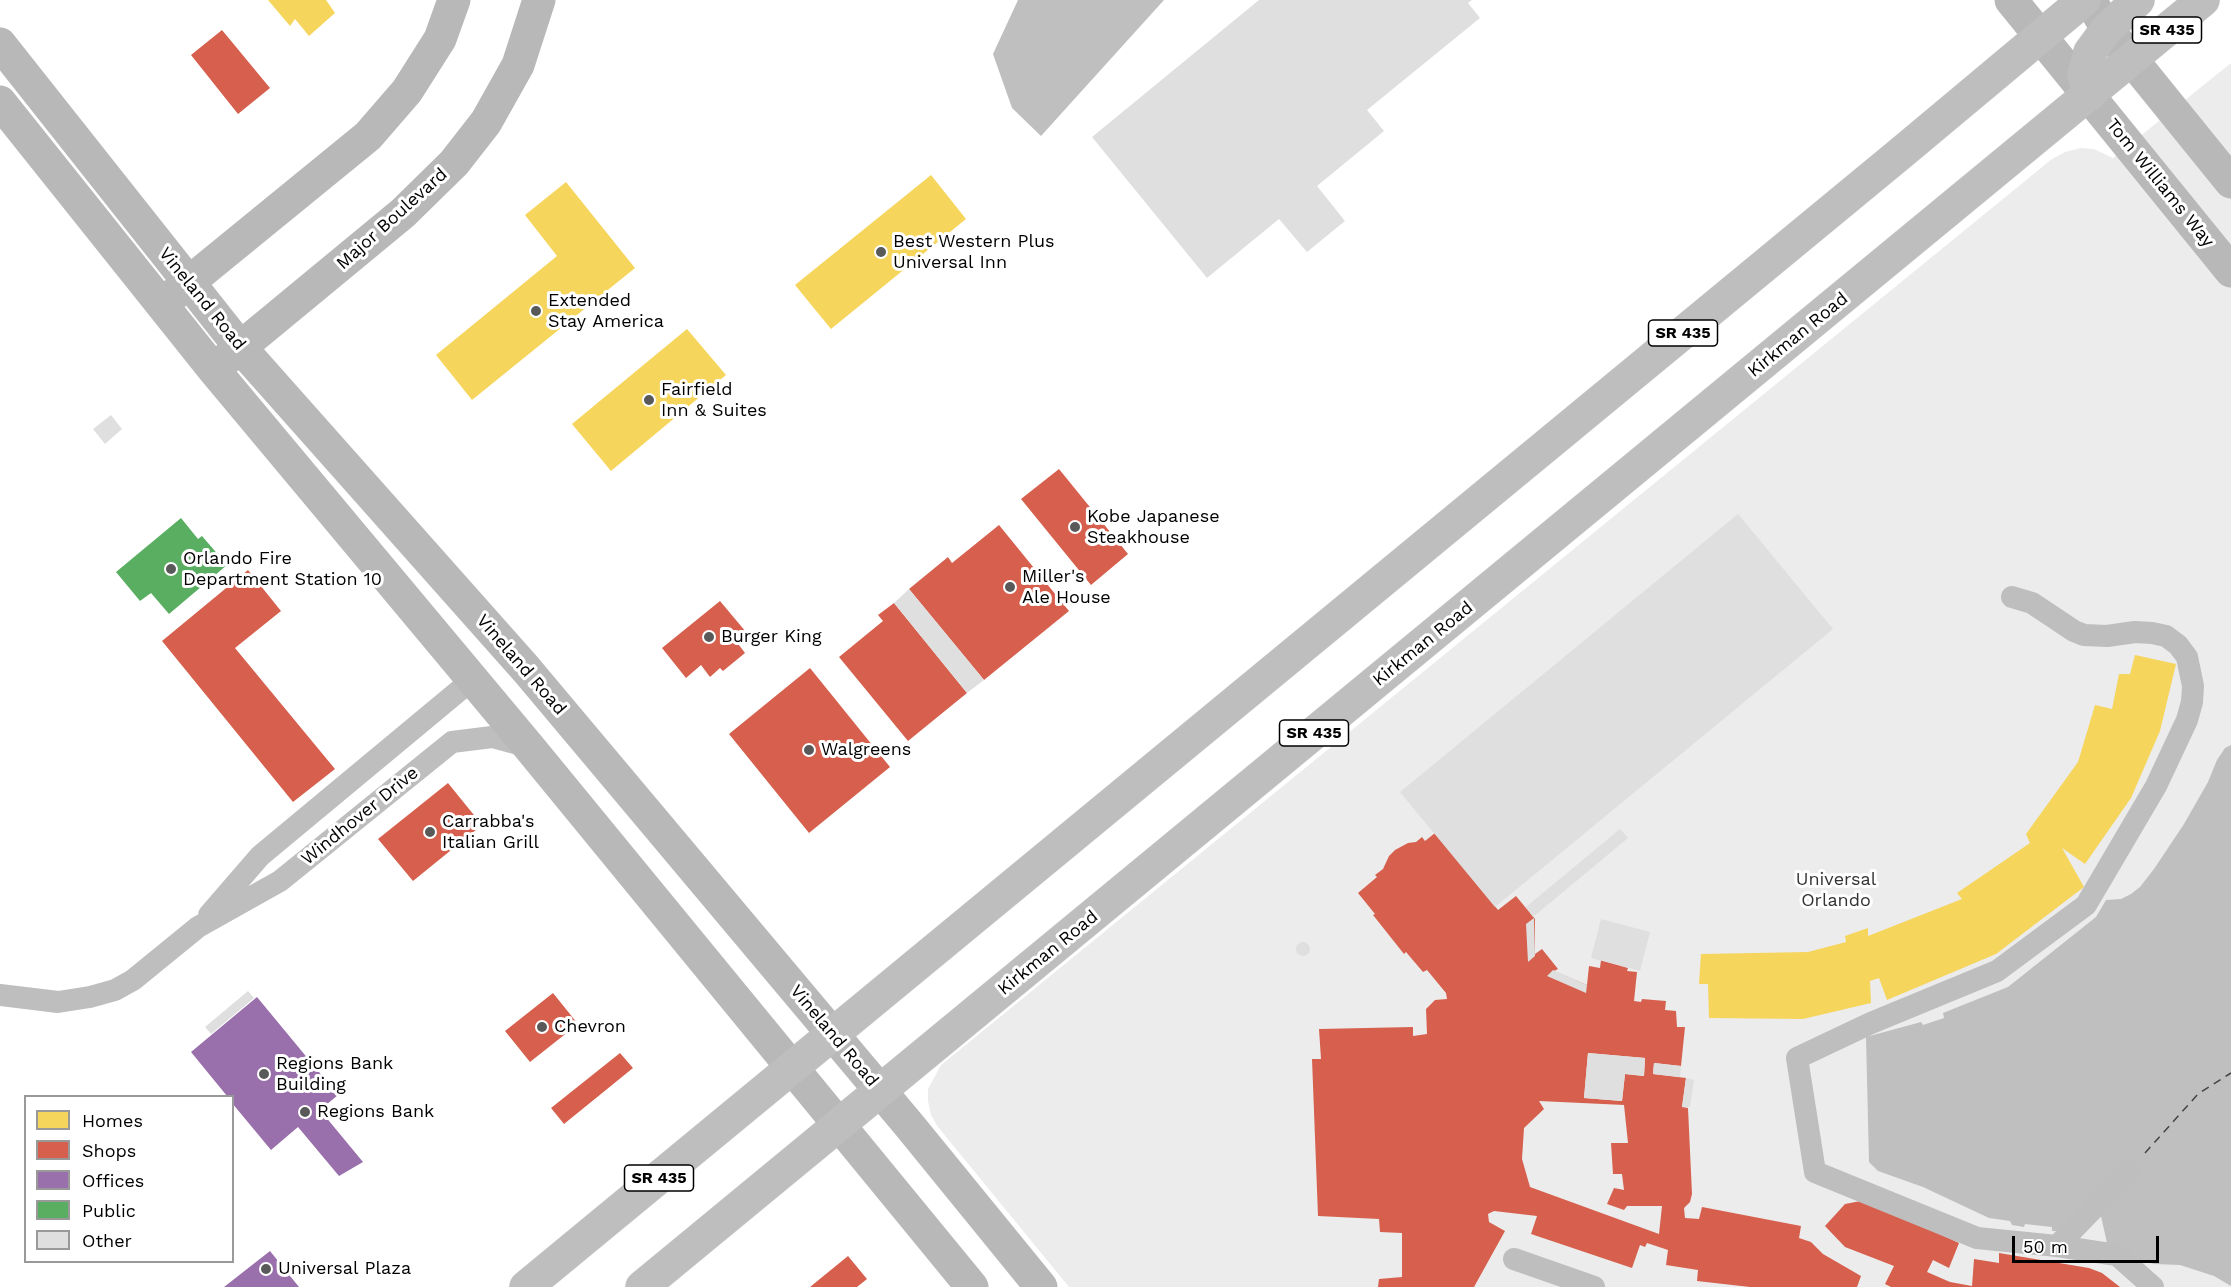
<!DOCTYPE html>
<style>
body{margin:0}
#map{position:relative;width:2231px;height:1287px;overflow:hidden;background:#fff;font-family:"Work Sans",sans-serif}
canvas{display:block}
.legend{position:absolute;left:24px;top:1095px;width:210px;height:168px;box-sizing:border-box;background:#fff;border:2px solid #999;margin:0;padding:8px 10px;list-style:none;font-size:18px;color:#000}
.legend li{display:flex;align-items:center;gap:12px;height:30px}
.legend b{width:30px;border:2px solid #999}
.scale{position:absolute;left:2012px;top:1236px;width:147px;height:27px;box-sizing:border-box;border:3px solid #000;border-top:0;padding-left:8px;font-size:18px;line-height:21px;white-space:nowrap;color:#000;-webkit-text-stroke:4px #fff;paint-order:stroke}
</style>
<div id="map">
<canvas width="2231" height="1287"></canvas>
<ul class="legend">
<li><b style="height:16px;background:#f6d55c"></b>Homes</li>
<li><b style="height:16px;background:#d6604d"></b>Shops</li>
<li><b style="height:16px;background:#9970ab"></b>Offices</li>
<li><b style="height:16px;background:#5aae61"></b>Public</li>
<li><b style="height:16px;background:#dfdfdf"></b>Other</li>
</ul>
<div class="scale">50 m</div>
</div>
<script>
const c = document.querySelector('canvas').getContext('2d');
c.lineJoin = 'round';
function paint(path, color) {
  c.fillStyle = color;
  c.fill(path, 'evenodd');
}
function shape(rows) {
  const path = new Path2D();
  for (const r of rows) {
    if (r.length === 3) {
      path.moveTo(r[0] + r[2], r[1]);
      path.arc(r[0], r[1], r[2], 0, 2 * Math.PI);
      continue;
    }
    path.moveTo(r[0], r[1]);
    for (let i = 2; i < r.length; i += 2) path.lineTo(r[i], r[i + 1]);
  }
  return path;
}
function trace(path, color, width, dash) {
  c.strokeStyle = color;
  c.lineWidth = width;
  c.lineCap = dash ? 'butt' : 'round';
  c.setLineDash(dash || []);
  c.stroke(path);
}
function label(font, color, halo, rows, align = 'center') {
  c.font = font + ' "Work Sans",sans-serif';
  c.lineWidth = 6;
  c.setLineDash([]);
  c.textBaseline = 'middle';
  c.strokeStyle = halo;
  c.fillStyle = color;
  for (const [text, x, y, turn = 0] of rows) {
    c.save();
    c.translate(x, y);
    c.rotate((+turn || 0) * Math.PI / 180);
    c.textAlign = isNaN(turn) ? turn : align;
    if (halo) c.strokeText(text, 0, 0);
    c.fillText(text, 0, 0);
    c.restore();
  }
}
const green = shape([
 [2231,63,2231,1287,1069,1287,938,1127,931,1115,928,1101,928,1089,941,1065,2052,159,2065,152,2081,148,2094,149,2113,158]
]);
const water = shape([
 [1018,0,1164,0,1041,136,1012,108,993,54],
 [2231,745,2231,1286,2214,1276,2180,1265,2154,1264,2128,1257,2107,1243,2101,1216,2058,1231,2052,1231,2052,1227,2025,1224,2024,1227,2012,1225,2010,1221,1989,1218,1923,1187,1878,1171,1869,1162,1866,1037,1921,1022,1923,1025,1944,1018,1943,1013,2008,987,2096,917,2106,900,2121,899,2131,894,2140,887,2154,869,2184,824,2208,782,2217,760,2225,748]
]);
const homes = shape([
 [268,0,326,0,335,13,309,36,295,19,290,26],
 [931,175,966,219,831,329,795,285],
 [566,182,635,268,472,400,436,355,557,256,525,215],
 [687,329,726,375,611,471,572,424],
 [2135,655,2176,664,2160,731,2131,798,2085,864,2062,848,2084,887,1996,954,1887,1000,1879,978,1870,981,1871,1003,1803,1019,1709,1018,1708,984,1699,984,1701,954,1808,952,1846,942,1845,936,1868,928,1868,936,1962,899,1957,893,2030,843,2026,834,2078,762,2095,705,2112,709,2119,674,2130,674]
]);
const shops = shape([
 [222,30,270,88,238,114,191,55],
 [1059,469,1128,554,1091,585,1021,499],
 [999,525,1069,611,984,680,909,589,948,557,952,563],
 [248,570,281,611,235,648,335,769,293,802,162,641],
 [720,601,746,632,736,641,745,653,723,671,720,668,710,677,701,665,686,678,662,648],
 [894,603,967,693,908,741,839,657,883,621,878,615],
 [810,668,890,767,809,833,729,734],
 [448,783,482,825,413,881,378,839],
 [1435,833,1498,910,1516,896,1535,919,1535,954,1542,949,1558,969,1554,971,1587,985,1589,966,1600,968,1601,960,1628,968,1627,971,1637,972,1634,1001,1641,1002,1642,999,1666,1001,1665,1010,1676,1011,1677,1027,1685,1027,1681,1066,1654,1063,1653,1074,1686,1078,1682,1107,1688,1108,1692,1194,1690,1202,1684,1208,1685,1218,1699,1219,1702,1207,1801,1226,1799,1238,1811,1242,1823,1254,1861,1276,1857,1287,1750,1287,1697,1281,1698,1270,1666,1265,1668,1250,1647,1243,1645,1247,1640,1245,1632,1268,1531,1234,1537,1216,1494,1211,1488,1214,1489,1222,1505,1231,1474,1287,1378,1287,1379,1279,1402,1277,1402,1233,1380,1232,1379,1219,1318,1216,1312,1059,1321,1059,1319,1029,1413,1027,1413,1036,1427,1034,1426,1009,1435,1000,1447,999,1446,993,1427,970,1423,972,1406,952,1404,954,1373,915,1375,914,1358,893,1377,877,1375,875,1383,869,1389,856,1395,850,1408,843,1416,842,1422,837,1425,841],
 [1588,1053,1645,1058,1644,1076,1625,1074,1622,1101,1584,1098],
 [1539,1101,1624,1105,1628,1143,1611,1143,1613,1174,1622,1174,1624,1190,1614,1188,1607,1204,1624,1210,1627,1206,1662,1206,1659,1234,1530,1187,1522,1159,1524,1128,1544,1109],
 [553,993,578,1024,530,1062,505,1031],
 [620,1053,633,1068,564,1124,551,1108],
 [1866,1200,1959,1243,1949,1268,1933,1260,1927,1272,1950,1282,1972,1286,1974,1259,1999,1263,1999,1253,2089,1268,2102,1273,2120,1287,1891,1287,1885,1284,1894,1266,1845,1247,1825,1226,1845,1204],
 [848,1256,867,1279,857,1287,810,1287]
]);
const offices = shape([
 [257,997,338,1095,320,1110,363,1162,339,1176,298,1127,271,1150,232,1103,232,1096,227,1096,191,1052],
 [270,1251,299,1287,224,1287]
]);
const public = shape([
 [181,518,198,539,202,536,227,565,169,614,151,593,140,601,116,572]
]);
const ferry = shape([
 [2145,1153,2198,1094,2231,1073]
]);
const building = shape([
 [1259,0,1472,0,1468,3,1480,18,1367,110,1384,131,1317,186,1345,221,1307,252,1279,219,1207,278,1092,137],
 [111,415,122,429,105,444,93,429],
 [1738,514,1833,629,1495,907,1400,792],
 [909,589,984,680,967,693,894,603],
 [1620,829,1628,838,1533,917,1526,907],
 [1534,918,1535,956,1528,962,1526,924],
 [1601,919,1650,932,1640,971,1591,958],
 [1303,949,7],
 [1553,970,1587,985,1586,993,1547,976],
 [248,991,254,998,211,1034,205,1027],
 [1588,1053,1645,1058,1644,1076,1625,1074,1622,1101,1584,1098],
 [1654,1063,1681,1066,1680,1077,1653,1074],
 [1686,1078,1694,1080,1690,1107,1682,1107]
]);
const street = shape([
 [2012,597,2032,603,2074,631,2084,635,2107,636,2135,632,2152,633,2166,636,2178,645,2187,657,2193,686,2192,702,2187,720,2156,786,2086,905,1997,971,1871,1023,1797,1058,1815,1172,1977,1238,2057,1246,2129,1172],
 [209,915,260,856,473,679],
 [0,995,58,1002,90,997,115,990,133,980,198,927,280,881,452,742,492,737,529,747],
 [2057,1246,2117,1255,2153,1287],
 [1514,1259,1594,1287]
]);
const secondary = shape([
 [2011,0,2231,271],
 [2090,0,2107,29,2231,182],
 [0,44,240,347,526,669,909,1125,1041,1287],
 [0,102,214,370,529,747,972,1287],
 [172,296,368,136,407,91,440,39,454,0],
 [225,360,403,213,454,163,486,122,518,65,539,0]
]);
const primary = shape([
 [2089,95,2084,75,2090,52,2107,29,2138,0],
 [526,1287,1901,153,2084,0],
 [642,1287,2203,0]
]);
const markers = [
 [881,252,6,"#595959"],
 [536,311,6,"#595959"],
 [649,400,6,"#595959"],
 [1075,527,6,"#595959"],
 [171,569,6,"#595959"],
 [1010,587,6,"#595959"],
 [709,637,6,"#595959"],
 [809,750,6,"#595959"],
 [430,832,6,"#595959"],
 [542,1027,6,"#595959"],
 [264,1074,6,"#595959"],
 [305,1112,6,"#595959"],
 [266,1269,6,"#595959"]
];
const shields = [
 [2167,30,69],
 [1683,333,69],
 [1314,733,69],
 [659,1178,69]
];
const shieldNames = [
 ["SR 435",2167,30],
 ["SR 435",1683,333],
 ["SR 435",1314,733],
 ["SR 435",659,1178]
];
const streetNames = [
 ["Tom Williams Way",2160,183,51],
 ["Major Boulevard",392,219,-42],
 ["Vineland Road",202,299,51],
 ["Kirkman Road",1798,335,-39],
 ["Kirkman Road",1423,644,-39],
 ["Vineland Road",521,665,49],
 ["Windhover Drive",360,816,-39],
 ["Kirkman Road",1048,953,-39],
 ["Vineland Road",834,1036,50]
];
const poiNames = [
 ["Best Western Plus",893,242],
 ["Universal Inn",893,263],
 ["Extended",548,301],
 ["Stay America",548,322],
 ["Fairfield",661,390],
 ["Inn & Suites",661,411],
 ["Kobe Japanese",1087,517],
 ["Steakhouse",1087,538],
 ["Orlando Fire",183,559],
 ["Department Station 10",183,580],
 ["Miller's",1022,577],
 ["Ale House",1022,598],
 ["Burger King",721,637],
 ["Walgreens",821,750],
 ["Carrabba's",442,822],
 ["Italian Grill",442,843],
 ["Chevron",554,1027],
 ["Regions Bank",276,1064],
 ["Building",276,1085],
 ["Regions Bank",317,1112],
 ["Universal Plaza",278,1269]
];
const parkNames = [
 ["Universal",1836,880],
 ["Orlando",1836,901]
];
paint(green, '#ececec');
paint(water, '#bfbfbf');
paint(homes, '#f6d55c');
paint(shops, '#d6604d');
paint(offices, '#9970ab');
paint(public, '#5aae61');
trace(ferry, '#444', 1.5, [8, 6]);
paint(building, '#dfdfdf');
trace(primary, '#dbdbdb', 34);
trace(street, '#bebebe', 22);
trace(secondary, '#b8b8b8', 33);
trace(primary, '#bebebe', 33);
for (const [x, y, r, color] of markers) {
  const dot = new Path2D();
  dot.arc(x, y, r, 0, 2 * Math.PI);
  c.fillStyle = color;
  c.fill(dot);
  trace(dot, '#fff', 2);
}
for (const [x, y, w] of shields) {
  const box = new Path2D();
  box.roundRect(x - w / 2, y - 13, w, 26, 4.5);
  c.fillStyle = '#fff';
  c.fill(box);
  trace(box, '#000', 1.5);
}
label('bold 16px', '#000', null, shieldNames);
label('18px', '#000', '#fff', streetNames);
label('18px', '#000', '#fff', poiNames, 'left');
label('18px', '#333', '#fff', parkNames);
</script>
